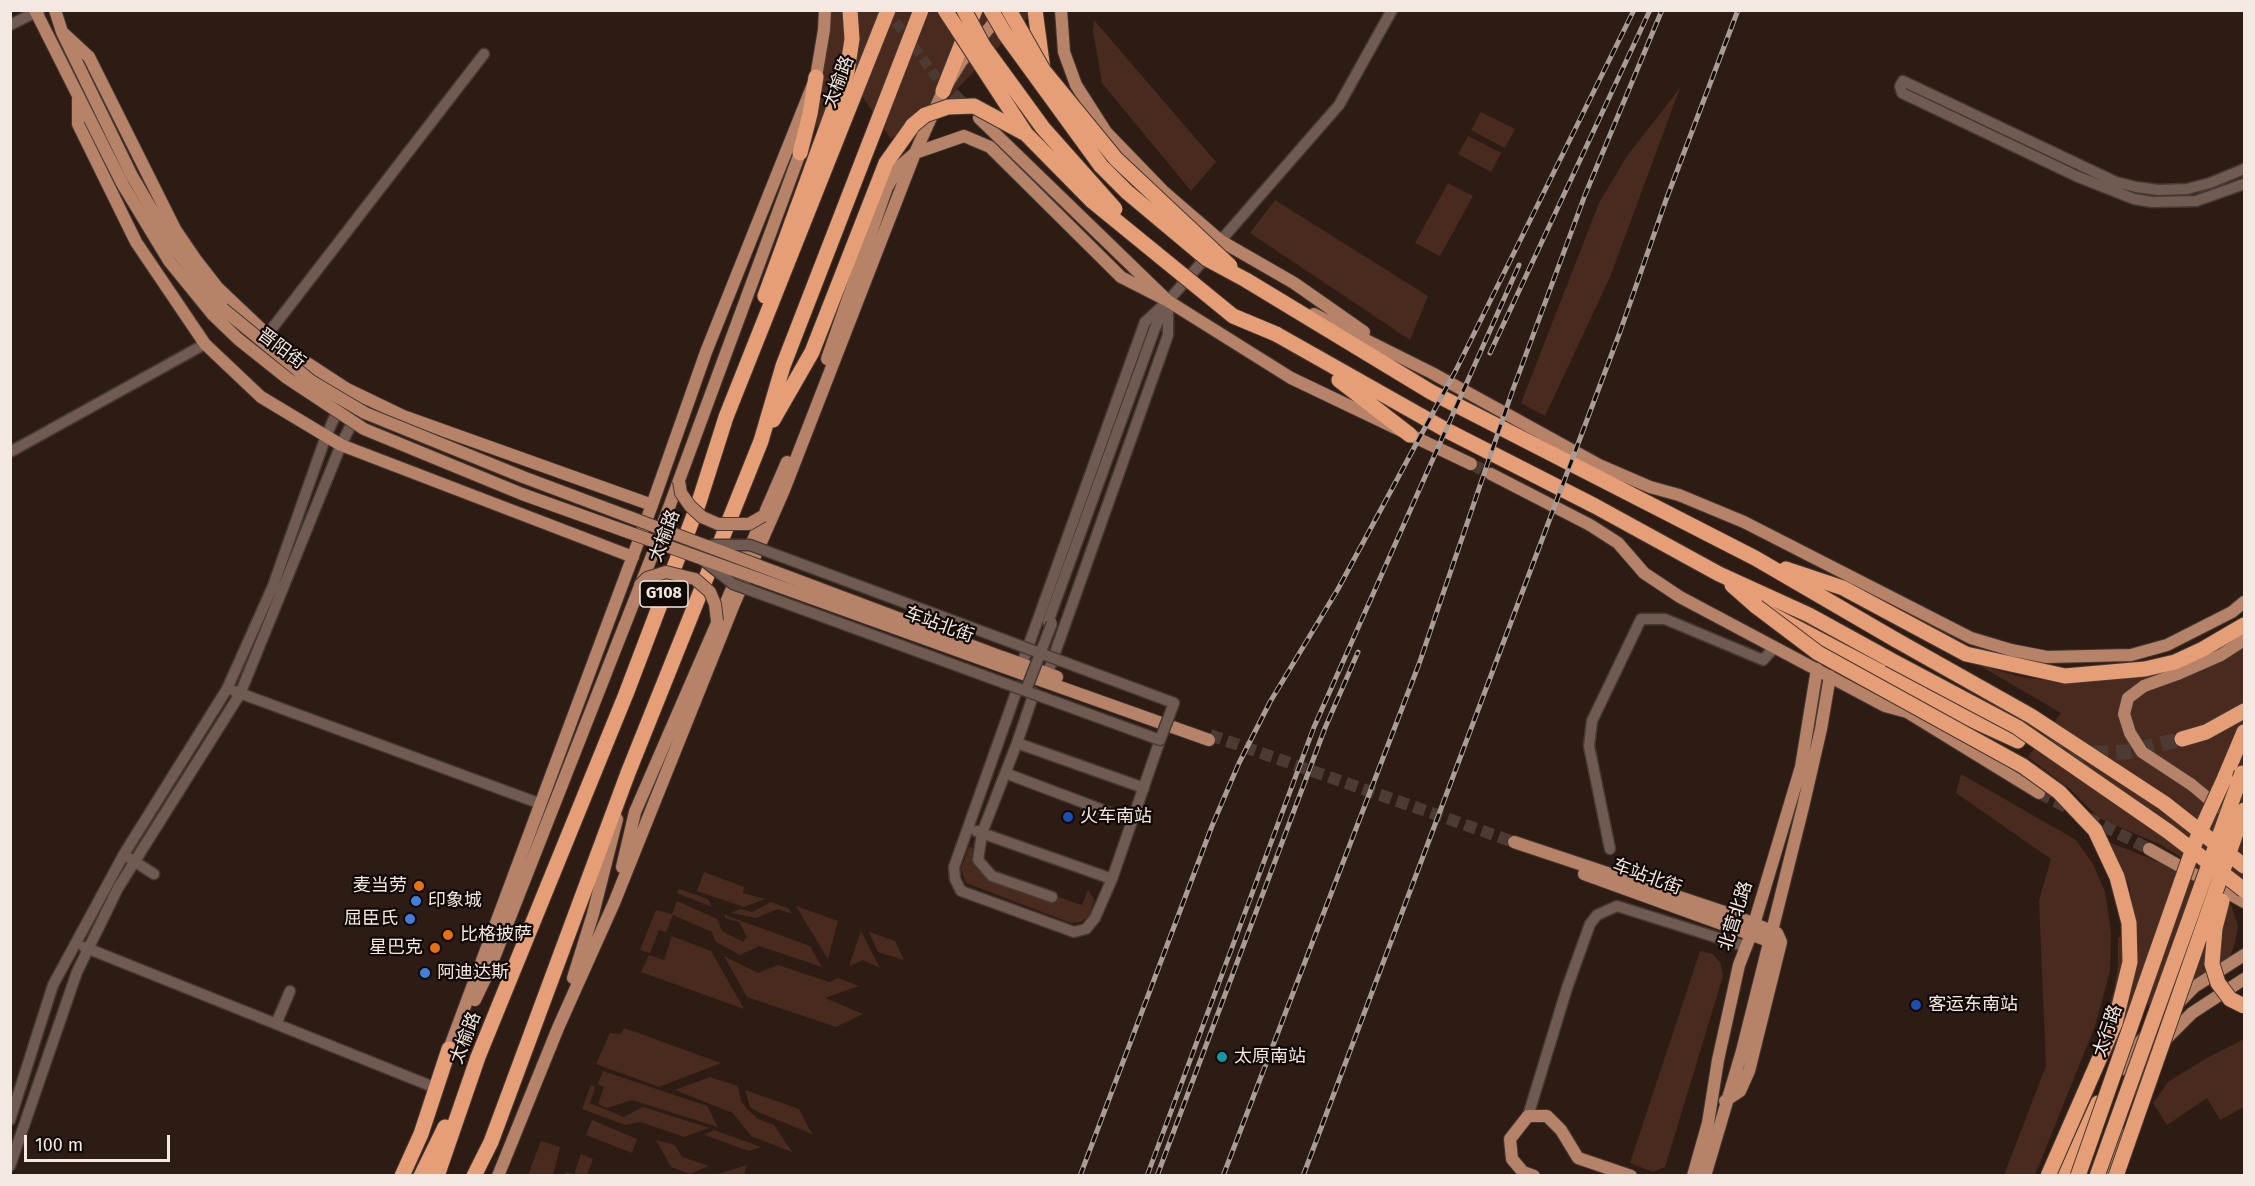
<!DOCTYPE html>
<meta charset="utf-8">
<style>
body{margin:0}
#map{position:relative;width:2255px;height:1186px;overflow:hidden;background:#2d1c14;font-family:"Fira Sans",sans-serif}
canvas{display:block}
.frame{position:absolute;inset:0;border:12px solid #f4e8e2;pointer-events:none}
.scale{position:absolute;left:24px;top:1135px;width:146px;height:27px;box-sizing:border-box;border:3px solid #f4e8e2;border-top:0;padding-left:8px;font-size:18px;line-height:21px;white-space:nowrap;color:#f4e8e2;-webkit-text-stroke:4px #100906;paint-order:stroke}
</style>
<div id="map">
<canvas width="2255" height="1186"></canvas>
<div class="frame"></div>
<div class="scale">100 m</div>
</div>
<script>
const c = document.querySelector('canvas').getContext('2d');
c.lineJoin = 'round';
function paint(path, color) {
  c.fillStyle = color;
  c.fill(path, 'evenodd');
}
function shape(rows) {
  const path = new Path2D();
  for (const r of rows) {
    path.moveTo(r[0], r[1]);
    for (let i = 2; i < r.length; i += 2) path.lineTo(r[i], r[i + 1]);
  }
  return path;
}
function trace(path, color, width, dash) {
  c.strokeStyle = color;
  c.lineWidth = width;
  c.lineCap = dash ? 'butt' : 'round';
  c.setLineDash(dash || []);
  c.stroke(path);
}
function label(font, color, halo, rows, align = 'center') {
  c.font = font + ' "Fira Sans","Noto Sans SC",sans-serif';
  c.lineWidth = 4.5;
  c.setLineDash([]);
  c.textBaseline = 'middle';
  c.strokeStyle = halo;
  c.fillStyle = color;
  for (const [text, x, y, turn = 0] of rows) {
    c.save();
    c.translate(x, y);
    c.rotate((+turn || 0) * Math.PI / 180);
    c.textAlign = isNaN(turn) ? turn : align;
    if (halo) c.strokeText(text, 0, 0);
    c.fillText(text, 0, 0);
    c.restore();
  }
}
const green = shape([
 [831,11,1029,11,1029,16,948,98,891,139,852,81,814,130],
 [1094,20,1216,162,1191,191,1102,83,1093,31],
 [1680,88,1610,277,1545,416,1521,403,1599,203,1627,156],
 [1481,112,1515,129,1505,148,1471,130],
 [1468,136,1501,153,1491,172,1458,154],
 [1448,183,1473,196,1440,256,1415,243],
 [1275,200,1428,296,1410,340,1250,233],
 [2244,641,2244,896,2161,845,2099,818,2070,789,2028,757,2061,713,1977,664,2021,677,2067,683,2151,675,2156,687,2194,674],
 [1961,774,2076,840,2093,864,2105,892,2111,932,2110,971,2095,1026,2035,1175,2004,1175,2046,1066,2039,900,2051,859,1956,793],
 [2109,842,2166,865,2231,905,2238,926,2235,943,2225,970,2192,982,2103,1028,2114,990,2118,965,2118,937,2138,933,2129,885],
 [969,847,973,848,972,856,977,869,990,881,1055,896,1082,905,1088,890,1094,899,1090,915,1081,922,1071,923,966,883,961,869],
 [704,872,744,887,743,893,765,899,744,907,697,891],
 [679,889,708,899,712,907,677,893],
 [677,901,717,919,722,931,743,942,747,937,739,922,725,918,725,915,810,946,822,967,759,946,740,955,716,942,712,932,673,915,666,932,659,930,650,953,640,950,656,910,672,914],
 [771,902,789,909,792,914,778,909,756,918,731,913,740,909,752,912],
 [796,906,838,921,828,959],
 [861,931,880,968,863,960,849,966],
 [869,932,895,941,904,960,878,952],
 [672,936,711,951,744,1009,641,972,649,955,664,960],
 [1700,951,1713,954,1721,964,1723,976,1665,1167,1653,1172,1630,1163],
 [724,956,758,973,778,965,829,982,838,978,859,986,825,998,863,1014,836,1027,747,997],
 [624,1028,721,1063,659,1087,596,1064,610,1033,621,1034],
 [2244,1039,2244,1107,2220,1120,2207,1098,2167,1125,2153,1103,2168,1082,2205,1059],
 [603,1071,707,1106,718,1127,632,1100,607,1108,598,1104,604,1087,598,1084],
 [710,1077,738,1086,741,1101,747,1109,758,1119,774,1125,792,1152,751,1136,733,1113,675,1090],
 [591,1085,595,1087,590,1103,624,1117,643,1107,709,1128,684,1137,641,1122,625,1125,582,1109],
 [745,1090,799,1109,812,1134,758,1112,750,1107],
 [592,1120,637,1139,632,1153,586,1135],
 [714,1130,761,1147,749,1151,704,1135],
 [656,1140,675,1145,682,1157,709,1166,690,1174,671,1167],
 [541,1141,560,1147,553,1175,528,1175],
 [581,1154,593,1159,587,1175,566,1175,565,1172,574,1174],
 [747,1165,744,1175,715,1175]
]);
const minorTunnel = shape([
 [887,10,939,81]
]);
const majorTunnel = shape([
 [940,81,969,109],
 [1471,464,1491,474],
 [1210,735,1514,842],
 [2039,793,2149,849]
]);
const highwayTunnel = shape([
 [2048,747,2077,754,2127,752,2182,739]
]);
const minor = shape([
 [10,25,40,10],
 [2244,169,2210,183,2187,189,2159,190,2136,187,2116,182,1903,81,1900,86,1902,93,2076,176,2134,199,2152,202,2196,201,2244,184],
 [267,335,484,54],
 [10,452,205,344],
 [1048,622,1155,328,1164,310],
 [1019,672,1145,322,1168,301,1339,105,1392,10],
 [1045,681,1168,335,1168,301],
 [1018,687,954,867,955,879,961,891,1074,932,1086,929,1095,918,1112,879,1160,740],
 [234,691,541,804],
 [1017,743,1034,693],
 [1005,773,1132,821],
 [976,831,1112,879],
 [1610,849,1589,746,1592,721,1641,619,1665,619,1763,660,1775,647],
 [129,858,154,874],
 [1052,897,992,876,978,860,982,833,1017,743,1144,788],
 [84,947,436,1088],
 [276,1024,290,991],
 [1528,1116,1567,988,1590,924,1597,915,1617,906,1747,947],
 [10,1120,53,985,124,854,227,689,273,586,326,436,346,392],
 [10,1166,77,972,118,888,240,694,341,445,364,399]
]);
const major = shape([
 [35,10,123,185,169,261,213,315],
 [55,10,62,32,132,176,175,249,223,309],
 [1061,10,1064,52,1076,85,1106,132,1163,191,1221,241,1294,283,1364,332],
 [62,32,89,57,175,229,196,260,217,287,275,342,347,389,403,416,652,505],
 [78,99,78,124,136,242,205,344,261,397,341,445,633,557],
 [979,118,1168,301,1291,378,1471,464],
 [1314,314,1432,373,1599,465,1650,487,1679,495,1744,522,1971,638,2011,650,2047,657,2131,655,2167,645,2232,612,2244,602],
 [827,359,887,187,900,166,915,153,964,136,990,147,1121,277,1168,301],
 [1491,474,1590,525,1618,543,1644,573,1680,597,1885,706,1907,712,2039,793],
 [661,529,800,153],
 [1002,657,1057,677],
 [998,665,1209,740],
 [2218,807,2192,785,2142,752,2130,733,2124,714,2128,698,2144,686,2180,673,2221,655,2244,640],
 [1514,842,1730,914,1777,933,1781,942,1749,1071,1740,1091,1725,1101],
 [2149,849,2244,902],
 [622,867,635,812,787,462],
 [1584,874,1769,941],
 [573,978,593,914,617,819],
 [475,1000,488,973,657,543],
 [449,1049,652,505,706,352,816,77,824,30,825,10],
 [2122,1069,2131,1051,2194,987,2244,955],
 [2134,1089,2153,1052,2192,1013,2244,979],
 [498,1176,558,1028,614,903,734,604,784,490,915,153,943,91,961,62,1000,15],
 [1534,1176,1523,1172,1512,1159,1510,1139,1528,1116,1547,1116,1561,1130,1578,1158,1631,1176],
 [1693,1176,1708,1123,1718,1060,1739,965,1751,934,1801,767,1817,669],
 [1705,1176,1742,1051,1803,807,1821,729,1830,676],
 [2106,1176,2120,1134]
]);
const highway = shape([
 [1035,10,1043,70],
 [943,91,975,10],
 [800,153,810,114,816,77],
 [1246,280,1431,392,1755,558,1896,640],
 [765,296,847,72,852,39,850,10],
 [1276,334,1446,430,1595,506,1719,574,1809,615,1889,659],
 [1339,380,1410,435],
 [773,420,812,352,886,163,913,125],
 [1786,569,1843,588,1966,654,2065,676,2145,669,2175,662,2203,649,2244,625],
 [1732,585,1757,607,1970,719,2018,741],
 [2182,739,2206,732,2244,711],
 [2225,777,2244,732],
 [402,1176,421,1134,449,1049],
 [421,1176,445,1127],
 [437,1176,478,1057,626,694,699,502,726,417,888,10],
 [474,1176,491,1142,628,773,761,441,783,366,921,10],
 [2065,1176,2098,1103]
]);
const rail = shape([
 [1490,353,1650,10],
 [1080,1176,1212,826,1239,763,1270,702,1338,589,1456,370,1634,10],
 [1147,1176,1314,727,1519,265],
 [1157,1176,1325,728,1358,652],
 [1223,1176,1419,664,1512,392,1585,195,1662,10],
 [1303,1176,1620,332,1666,200,1738,10]
]);
const minorBridge = shape([
 [703,560,733,584,1160,740,1174,703,750,545,710,545],
 [1026,690,1052,623]
]);
const majorBridge = shape([
 [223,309,311,381,365,413,523,477,1002,657],
 [213,315,238,339,287,378,364,429,522,494,998,665],
 [679,481,681,493,690,506,702,517,718,524,749,524,763,516],
 [640,585,647,578,666,572,695,579,710,592,715,604,717,621]
]);
const highwayBridge = shape([
 [945,10,1026,134,1092,201,1233,316,1276,334],
 [964,10,984,47,1043,128,1115,209],
 [991,10,1005,34,1101,166,1127,192,1207,259,1246,280],
 [1009,10,1043,70,1116,159,1230,266],
 [913,125,925,115,948,107,974,106,1024,133],
 [1757,607,1818,653,2023,766,2059,792,2095,830,2117,877,2129,923,2130,962,2115,1023,2048,1176],
 [1896,640,2031,716,2164,803,2244,866],
 [1889,659,2017,727,2169,832,2244,890],
 [2222,901,2215,928,2212,964,2218,983,2230,999,2244,1006],
 [2078,1176,2195,843,2225,777],
 [2097,1176,2242,773],
 [2116,1176,2244,810]
]);
const markers = [
 [1068,817,6,"#1a4fb4"],
 [419,886,6,"#e8710a"],
 [416,901,6,"#3f7fe0"],
 [410,919,6,"#3f7fe0"],
 [448,935,6,"#e8710a"],
 [435,948,6,"#e8710a"],
 [425,973,6,"#3f7fe0"],
 [1916,1005,6,"#1a4fb4"],
 [1222,1057,6,"#0f9aa8"]
];
const shields = [
 [664,594,48]
];
const shieldNames = [
 ["G108",664,594]
];
const streetNames = [
 ["太榆路",839,82,-69],
 ["晋阳街",281,349,37],
 ["太榆路",665,536,-69],
 ["车站北街",939,625,20],
 ["车站北街",1647,877,20],
 ["北营北路",1736,916,-72],
 ["太行路",2108,1031,-71],
 ["太榆路",466,1038,-69]
];
const poiNames = [
 ["火车南站",1080,817],
 ["麦当劳",407,886,"right"],
 ["印象城",428,901],
 ["屈臣氏",398,919,"right"],
 ["比格披萨",460,935],
 ["星巴克",423,948,"right"],
 ["阿迪达斯",437,973],
 ["客运东南站",1928,1005],
 ["太原南站",1234,1057]
];
paint(green, '#482b1e');
trace(minorTunnel, '#4b3b33', 10, [10, 5]);
trace(majorTunnel, '#4b3b33', 12, [12, 6]);
trace(highwayTunnel, '#4b3b33', 15, [15, 8]);
trace(minor, '#463833', 13);
trace(major, '#463833', 14);
trace(highway, '#463833', 17);
trace(minor, '#705b52', 10);
trace(major, '#b68368', 12);
trace(highway, '#e59e76', 15);
trace(rail, '#aa9c95', 5);
trace(rail, '#100906', 3, [9]);
trace(minorBridge, '#463833', 13, []);
trace(majorBridge, '#463833', 14, []);
trace(highwayBridge, '#463833', 17, []);
trace(minorBridge, '#705b52', 10);
trace(majorBridge, '#b68368', 12);
trace(highwayBridge, '#e59e76', 15);
for (const [x, y, r, color] of markers) {
  const dot = new Path2D();
  dot.arc(x, y, r, 0, 2 * Math.PI);
  c.fillStyle = color;
  c.fill(dot);
  trace(dot, '#100906', 2);
}
for (const [x, y, w] of shields) {
  const box = new Path2D();
  box.roundRect(x - w / 2, y - 13, w, 26, 4.5);
  c.fillStyle = '#100906';
  c.fill(box);
  trace(box, '#f4e8e2', 1.5);
}
label('bold 16px', '#f4e8e2', null, shieldNames);
label('18px', '#f4e8e2', '#100906', streetNames);
label('18px', '#f4e8e2', '#100906', poiNames, 'left');
</script>
